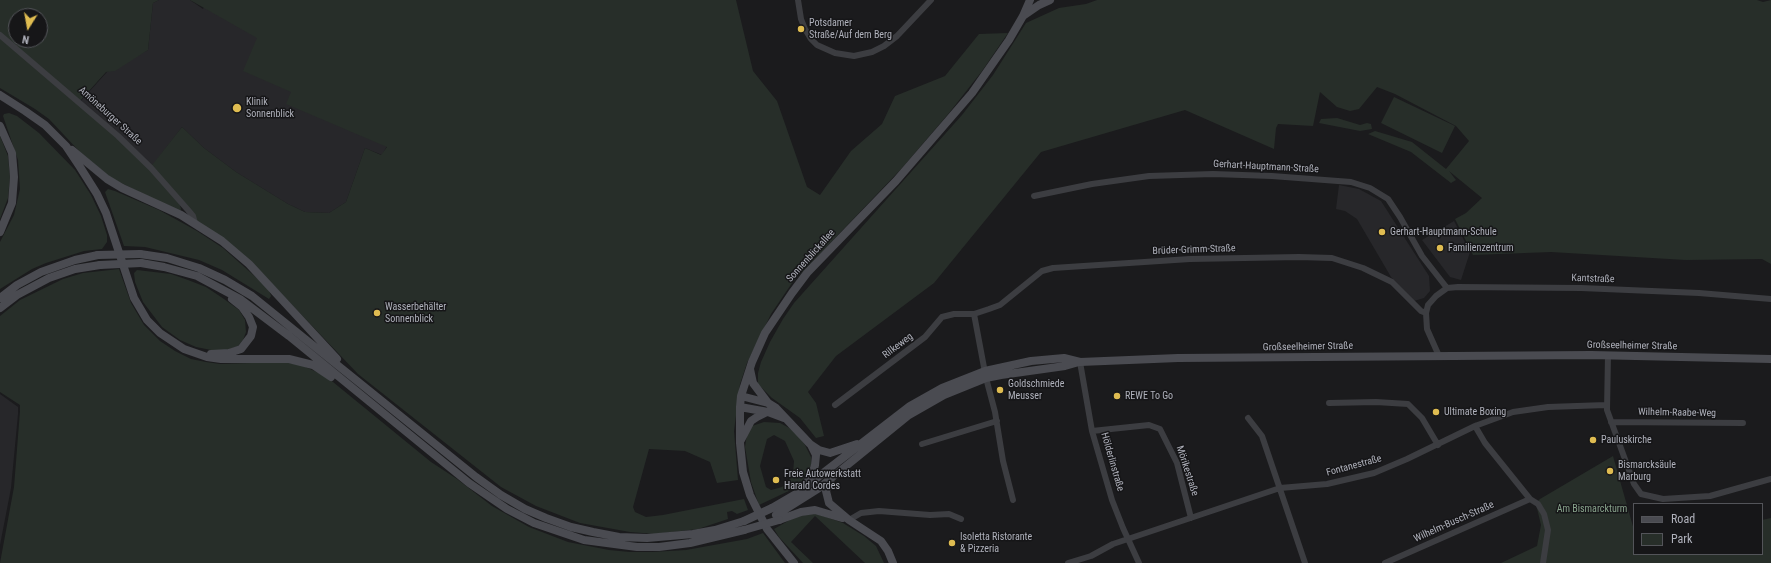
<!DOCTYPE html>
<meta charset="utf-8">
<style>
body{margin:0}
#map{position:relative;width:1771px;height:563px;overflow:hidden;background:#1b1b1d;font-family:"Roboto Condensed",sans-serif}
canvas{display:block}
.legend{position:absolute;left:1633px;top:503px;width:130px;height:52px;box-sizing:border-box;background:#161618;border:1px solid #535459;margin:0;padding:5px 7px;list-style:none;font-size:12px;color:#afb1bb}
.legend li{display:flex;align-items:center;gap:8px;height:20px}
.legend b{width:20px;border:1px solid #535459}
.north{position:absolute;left:8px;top:8px;width:40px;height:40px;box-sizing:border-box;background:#161618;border:1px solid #535459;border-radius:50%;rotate:191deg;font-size:11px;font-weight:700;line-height:16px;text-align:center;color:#afb1bb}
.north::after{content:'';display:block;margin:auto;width:14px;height:18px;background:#dfbc51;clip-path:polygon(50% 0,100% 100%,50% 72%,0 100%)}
</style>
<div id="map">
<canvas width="1771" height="563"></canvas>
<ul class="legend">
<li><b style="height:5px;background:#4a4b51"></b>Road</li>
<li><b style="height:11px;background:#272e29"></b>Park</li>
</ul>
<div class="north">N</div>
</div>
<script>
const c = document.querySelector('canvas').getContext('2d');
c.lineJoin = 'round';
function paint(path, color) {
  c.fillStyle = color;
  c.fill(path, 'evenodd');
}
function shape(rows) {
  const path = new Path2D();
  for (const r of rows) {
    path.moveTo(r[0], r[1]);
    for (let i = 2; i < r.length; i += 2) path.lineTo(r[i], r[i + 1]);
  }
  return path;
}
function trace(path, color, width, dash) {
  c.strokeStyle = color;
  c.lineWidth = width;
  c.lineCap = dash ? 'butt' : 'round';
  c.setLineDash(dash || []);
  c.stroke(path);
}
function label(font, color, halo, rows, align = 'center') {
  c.font = font + ' "Roboto Condensed",sans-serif';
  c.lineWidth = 3;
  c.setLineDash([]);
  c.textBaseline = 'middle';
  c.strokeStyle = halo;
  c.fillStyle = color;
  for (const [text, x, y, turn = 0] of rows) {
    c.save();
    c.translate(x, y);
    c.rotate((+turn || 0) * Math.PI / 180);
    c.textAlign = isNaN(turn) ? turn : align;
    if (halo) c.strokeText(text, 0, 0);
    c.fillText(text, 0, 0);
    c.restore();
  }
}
const built = shape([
 [159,0,190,0,203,9,208,0,394,133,382,155,365,148,346,202,329,213,305,212,288,204,236,172,204,148,182,127,152,166,79,103,107,72,148,50,153,3],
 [1339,185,1359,189,1381,201,1429,276,1430,291,1424,298,1414,301,1391,277,1357,219,1345,211,1336,209],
 [1454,221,1470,252,1461,280,1450,277,1422,240],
 [0,394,18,407,18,414,11,488,0,545]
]);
const green = shape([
 [0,0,159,0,153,3,148,50,115,71,106,72,79,102,152,165,182,127,204,148,236,172,288,204,305,212,329,213,346,202,365,148,381,155,387,147,286,104,291,92,243,71,257,38,190,0,736,0,753,71,777,101,807,187,820,195,851,151,882,124,895,96,945,76,979,34,1008,33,982,71,949,113,902,168,792,283,771,314,747,363,740,384,734,431,738,480,717,483,710,462,685,451,649,449,633,507,635,512,646,517,663,515,744,499,748,510,737,514,732,511,727,512,728,519,698,529,655,534,630,532,580,523,536,506,501,487,358,374,256,267,195,220,179,202,181,209,180,212,111,178,80,152,49,119,35,109,0,88],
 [16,16,40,16,40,40,16,40],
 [1097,0,1757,0,1763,2,1771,0,1771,264,1762,259,1686,260,1551,252,1473,255,1455,219,1466,213,1482,198,1449,171,1456,180,1451,183,1411,152,1368,134,1375,131,1412,142,1446,169,1469,141,1456,126,1395,94,1377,87,1359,109,1350,111,1337,107,1320,92,1313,126,1278,124,1276,128,1274,149,1185,110,1041,152,934,283,836,356,808,392,816,403,824,436,816,438,800,418,772,398,758,384,758,373,761,362,770,342,783,319,794,303,962,115,993,75,1026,23,1059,8,1086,4],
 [1394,97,1455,126,1442,153,1381,123],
 [9,113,17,116,39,133,75,170,91,195,101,216,107,235,107,242,102,249,84,251,46,263,32,269,0,289,0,242,14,215,20,189,18,160,3,116,4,114],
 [1337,118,1360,125,1367,123,1371,124,1372,129,1360,131,1319,123,1321,119],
 [0,136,8,156,10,177,8,198,0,219],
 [108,189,115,191,159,210,197,231,223,248,268,288,271,296,269,299,222,270,199,260,145,247,124,246,105,192],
 [119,269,131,303,144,325,160,341,175,351,191,359,206,362,220,364,282,362,301,365,319,373,333,382,431,462,457,479,492,506,529,527,568,542,609,550,630,552,652,552,686,550,747,539,763,533,785,563,0,563,14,487,20,411,20,405,0,392,0,316,20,300,63,279,83,273],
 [137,270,171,274,188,280,206,287,224,299,239,310,245,320,246,332,243,340,238,346,227,350,211,350,196,347,180,340,162,327,143,302,135,282,134,273],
 [764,422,780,423,795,431,805,445,811,457,811,465,803,480,793,489,759,505,751,482,745,447,747,434,752,426],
 [774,435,785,441,794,461,793,473,788,481,782,487,771,490,766,487,760,466,767,439],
 [1613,456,1634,530,1634,554,1762,554,1762,520,1771,518,1771,563,1501,563,1537,546,1541,525,1536,504,1538,506,1549,536,1537,502,1540,499],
 [815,513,843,523,864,536,876,546,884,563,865,563,815,516,791,542,813,563,803,563,779,537,774,529,795,517]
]);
const minor = shape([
 [798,0,801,19,805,29,811,39,817,45,835,53,854,56,872,52,884,46,897,36,931,0],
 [0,35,118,136,151,168,188,210,193,216,195,223],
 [1034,196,1092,184,1149,176,1213,174,1272,176,1351,182,1370,188,1388,199,1400,217,1422,256,1447,288],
 [974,314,986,378,995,412,1003,461,1013,500],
 [1608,355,1607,410,1634,484,1641,494,1663,499,1710,496,1771,479],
 [1439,356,1427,329,1426,313,1428,305,1436,296,1447,288,1458,287,1581,288,1699,293,1771,299],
 [1080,362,1092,431,1112,500,1123,528,1139,563],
 [1329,403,1376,402,1408,404,1422,418,1438,445],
 [835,405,925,337,942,317,954,314,974,314,989,309,1000,305,1042,271,1053,268,1190,259,1299,257,1332,258,1363,268,1392,282,1421,311,1426,313],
 [1248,418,1262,436,1305,563],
 [1611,422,1743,423],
 [1475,426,1485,443,1530,499,1538,504,1544,514,1548,530,1543,563],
 [1092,431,1149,425,1160,429,1177,463,1191,518],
 [922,444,997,421],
 [849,520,861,513,879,511,930,515,949,514,961,519],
 [1068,563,1091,556,1113,544,1280,488,1327,484,1374,473,1407,459,1475,426,1513,412,1548,407,1606,405],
 [1385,563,1530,499]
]);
const secondary = shape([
 [1023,16,1039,5,1050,0],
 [0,95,25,111,45,125,66,146,80,167,97,194,106,213,134,298,147,320,160,333,184,349,207,357,221,359,289,359,313,365,331,377],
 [0,126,12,153,14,177,12,203,0,232],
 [72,150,107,179,122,188,181,215,222,241,249,264,337,359],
 [140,254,167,258,199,268,225,280,252,296,476,477,501,495,525,509,546,518,571,527,593,532,619,537,647,538,693,534,715,530,744,521],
 [141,263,164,267,197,276,240,299,289,336,469,483,507,509,534,523,584,540,637,547,659,547,690,543,744,530],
 [0,298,17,285,41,272,75,260,98,255],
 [0,308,17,295,49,278,75,269,100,265],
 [211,354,229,353,241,349,251,336,253,327,249,317,242,307,232,299],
 [750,369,753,383,768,403],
 [741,396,768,403,776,408,810,444,819,450,830,453,857,444],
 [740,407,768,412,784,418],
 [741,440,751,421,757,417,767,412],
 [831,479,826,491,829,503,849,520,881,541,888,551,893,563],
 [807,482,812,475,815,465,816,455,811,445],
 [772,508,796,494,910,406,942,388,985,371,1031,361,1064,358,1080,362,1178,358,1591,355,1771,359],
 [776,515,819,488,909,415,944,395,986,378,1001,375,1065,366,1079,362],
 [779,520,801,512,815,510,842,518],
 [794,563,767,529,750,495,743,472,740,443,740,407,741,396,752,362,765,333,792,293,807,273,896,181,972,93,1009,40,1023,16,1030,0]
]);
const secondaryBridge = shape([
 [98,255,140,254],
 [100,265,141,263],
 [744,521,772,508],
 [744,530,779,520]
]);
const markers = [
 [801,29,4,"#dfbc51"],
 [237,108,5,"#dfbc51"],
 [1382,232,4,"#dfbc51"],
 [1440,248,4,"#dfbc51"],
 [377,313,4,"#dfbc51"],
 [1000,390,4,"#dfbc51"],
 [1117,396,4,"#dfbc51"],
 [1436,412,4,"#dfbc51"],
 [1593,440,4,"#dfbc51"],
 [1610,471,4,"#dfbc51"],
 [776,480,4,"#dfbc51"],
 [952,543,4,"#dfbc51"]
];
const poiNames = [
 ["Potsdamer",809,23],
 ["Straße/Auf dem Berg",809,35],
 ["Klinik",246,102],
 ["Sonnenblick",246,114],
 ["Gerhart-Hauptmann-Schule",1390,232],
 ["Familienzentrum",1448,248],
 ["Wasserbehälter",385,307],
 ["Sonnenblick",385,319],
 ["Goldschmiede",1008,384],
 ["Meusser",1008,396],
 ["REWE To Go",1125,396],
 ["Ultimate Boxing",1444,412],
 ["Pauluskirche",1601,440],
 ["Bismarcksäule",1618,465],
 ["Marburg",1618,477],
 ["Freie Autowerkstatt",784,474],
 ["Harald Cordes",784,486],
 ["Isoletta Ristorante",960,537],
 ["& Pizzeria",960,549]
];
const streetNames = [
 ["Amöneburger Straße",110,116,42],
 ["Gerhart-Hauptmann-Straße",1266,167,3],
 ["Brüder-Grimm-Straße",1194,250,-2],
 ["Sonnenblickallee",811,256,-48],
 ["Kantstraße",1593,279,2],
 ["Rilkeweg",898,346,-37],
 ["Großseelheimer Straße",1632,346,1],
 ["Großseelheimer Straße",1308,347,-1],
 ["Wilhelm-Raabe-Weg",1677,413,1],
 ["Hölderlinstraße",1112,462,74],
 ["Fontanestraße",1354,466,-15],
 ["Mörikestraße",1187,471,72],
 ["Wilhelm-Busch-Straße",1454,522,-24]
];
const parkNames = [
 ["Am Bismarckturm",1592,509]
];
paint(built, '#27272a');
paint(green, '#272e29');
trace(minor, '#3c3d41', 6);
trace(secondary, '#4a4b51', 8);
trace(secondaryBridge, '#4a4b51', 8);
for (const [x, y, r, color] of markers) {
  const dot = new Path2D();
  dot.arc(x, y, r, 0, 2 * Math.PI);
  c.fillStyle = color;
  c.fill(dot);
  trace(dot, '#161618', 1.5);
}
label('10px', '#afb1bb', '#161618', poiNames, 'left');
label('10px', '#afb1bb', '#161618', streetNames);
label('10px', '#88a38c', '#161618', parkNames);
</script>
